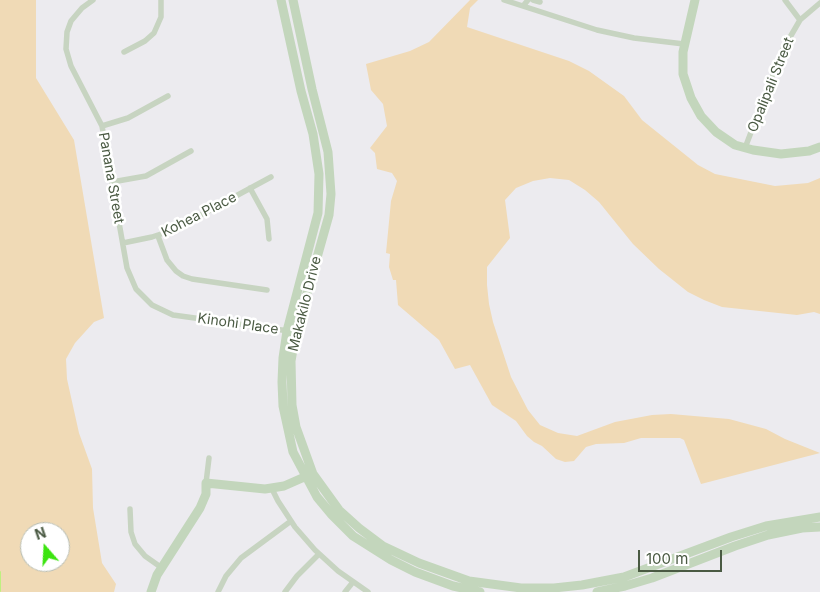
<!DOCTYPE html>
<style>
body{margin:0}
#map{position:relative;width:820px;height:592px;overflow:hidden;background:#ecebef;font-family:Inter,sans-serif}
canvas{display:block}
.north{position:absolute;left:20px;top:522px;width:50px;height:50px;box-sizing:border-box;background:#fff;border:1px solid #b7bdb4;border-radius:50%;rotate:341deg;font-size:14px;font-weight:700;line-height:20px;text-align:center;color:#4a5a43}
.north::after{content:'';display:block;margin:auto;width:18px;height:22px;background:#3ce410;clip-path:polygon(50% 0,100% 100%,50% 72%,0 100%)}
.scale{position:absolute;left:638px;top:550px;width:84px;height:22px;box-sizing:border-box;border:2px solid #4a5a43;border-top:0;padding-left:6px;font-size:15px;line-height:18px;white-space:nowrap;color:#4a5a43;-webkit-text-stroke:4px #fff;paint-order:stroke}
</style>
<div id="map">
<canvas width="820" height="592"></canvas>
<div class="north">N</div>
<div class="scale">100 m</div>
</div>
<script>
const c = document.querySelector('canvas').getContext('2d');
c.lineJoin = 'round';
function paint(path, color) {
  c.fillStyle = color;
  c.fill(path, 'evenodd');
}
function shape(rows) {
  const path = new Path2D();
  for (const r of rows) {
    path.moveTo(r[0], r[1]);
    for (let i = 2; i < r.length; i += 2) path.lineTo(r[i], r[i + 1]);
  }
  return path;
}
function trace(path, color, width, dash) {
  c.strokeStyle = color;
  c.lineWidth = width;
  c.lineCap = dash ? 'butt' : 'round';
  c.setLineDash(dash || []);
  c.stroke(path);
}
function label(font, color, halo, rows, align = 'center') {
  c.font = font + ' Inter,sans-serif';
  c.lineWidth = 5;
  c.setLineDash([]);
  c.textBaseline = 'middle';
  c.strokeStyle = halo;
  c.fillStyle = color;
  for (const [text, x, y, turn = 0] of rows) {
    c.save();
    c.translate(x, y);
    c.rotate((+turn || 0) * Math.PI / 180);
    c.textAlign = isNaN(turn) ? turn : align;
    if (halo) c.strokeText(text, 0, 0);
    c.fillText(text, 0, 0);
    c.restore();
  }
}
const green = shape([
 [0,0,36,0,36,78,74,140,104,318,94,322,75,343,66,359,67,379,79,433,92,469,93,508,102,563,116,584,114,592,0,592],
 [30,532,60,532,60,562,30,562],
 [470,0,478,0,470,8,467,27,569,61,589,71,624,96,642,120,698,165,715,174,775,186,808,183,820,178,820,314,814,312,797,315,722,307,704,300,688,292,659,269,633,244,599,202,585,190,569,180,550,178,533,181,516,188,505,200,510,238,487,267,487,285,489,304,493,322,511,377,528,410,540,425,558,433,577,436,615,422,652,415,671,414,729,419,766,429,785,439,820,453,701,484,684,440,680,438,641,438,624,443,596,444,586,447,574,461,565,462,556,459,542,446,534,442,527,436,516,421,492,405,470,365,455,369,439,340,398,305,396,280,393,280,389,267,390,254,386,253,391,201,397,181,392,173,377,169,375,153,370,148,387,126,383,104,371,90,366,64,410,51,429,42]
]);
const stream = shape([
 [0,572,0,591]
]);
const street = shape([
 [93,0,82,8,71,21,67,32,66,49,71,66,102,126,127,268,136,289,152,305,173,315,289,331],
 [504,0,597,30,634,38,684,44],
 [533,0,540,2],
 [785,0,800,20],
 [523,6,528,0],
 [124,52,145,41,154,33,161,17,161,0],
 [102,126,128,118,168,96],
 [745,148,782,51,800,20,820,3],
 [112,182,146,176,191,151],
 [250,188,267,219,269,239],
 [158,236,167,260,176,271,183,276,192,279,267,290],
 [123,243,152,237,173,230,271,177],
 [206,483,209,458],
 [272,489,278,501,295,527,315,550,338,571,368,592],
 [130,509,131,532,135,544,145,556,162,568],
 [218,592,226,576,241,558,291,521],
 [285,592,297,576,319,554],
 [345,592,353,582]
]);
const secondary = shape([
 [281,0,301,91,313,134,319,174,318,213,287,331,283,358,282,382,283,406,293,452,317,497,332,515,353,536,391,560,415,572,453,586,480,592],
 [293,0,312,89,328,152,331,194,329,215,296,332,291,361,292,405,296,427,313,474,339,510,359,528,383,546,419,563,469,581,521,588,554,588,582,585,624,577,731,537,766,526,820,517],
 [695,0,683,52,683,74,691,98,701,116,716,132,735,145,753,150,781,154,809,151,820,147],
 [151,592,157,575,200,508,206,494,206,483,265,489,284,486,309,475],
 [597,592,625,586,652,578,735,546,768,535,802,528,820,527]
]);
const streetNames = [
 ["Opalipali Street",771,85,-68],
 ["Panana Street",111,178,80],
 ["Kohea Place",199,215,-27],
 ["Makakilo Drive",305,304,-76],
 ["Kinohi Place",238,324,8]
];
paint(green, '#f0dab6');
trace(stream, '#bff080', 2);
trace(street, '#c7d4c1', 5.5);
trace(secondary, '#c3d6bc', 9);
label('14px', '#4a5a43', '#fff', streetNames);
</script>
